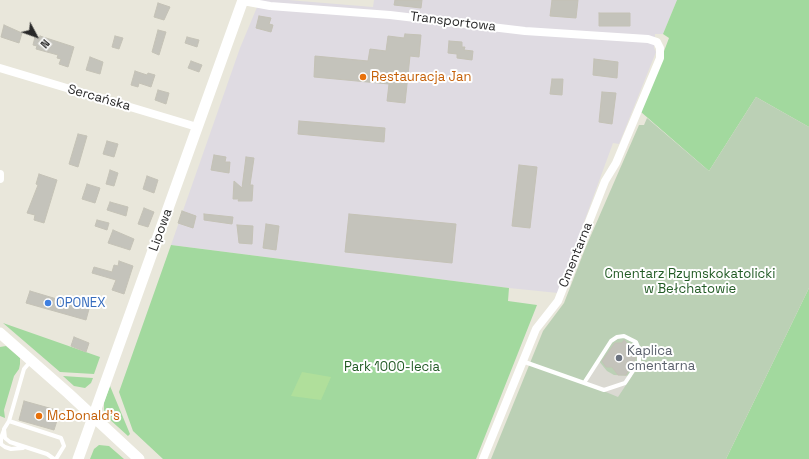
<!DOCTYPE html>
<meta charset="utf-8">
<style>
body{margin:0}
#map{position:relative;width:809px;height:459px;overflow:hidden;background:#e9e7db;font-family:"Space Grotesk",sans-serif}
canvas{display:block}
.north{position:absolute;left:16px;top:16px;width:40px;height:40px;-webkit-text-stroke:3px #fff;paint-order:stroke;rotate:131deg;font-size:11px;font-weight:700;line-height:16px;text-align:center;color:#282828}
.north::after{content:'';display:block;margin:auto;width:14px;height:18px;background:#282828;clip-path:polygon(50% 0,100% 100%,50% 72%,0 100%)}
</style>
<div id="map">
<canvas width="809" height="459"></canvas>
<div class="north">N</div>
</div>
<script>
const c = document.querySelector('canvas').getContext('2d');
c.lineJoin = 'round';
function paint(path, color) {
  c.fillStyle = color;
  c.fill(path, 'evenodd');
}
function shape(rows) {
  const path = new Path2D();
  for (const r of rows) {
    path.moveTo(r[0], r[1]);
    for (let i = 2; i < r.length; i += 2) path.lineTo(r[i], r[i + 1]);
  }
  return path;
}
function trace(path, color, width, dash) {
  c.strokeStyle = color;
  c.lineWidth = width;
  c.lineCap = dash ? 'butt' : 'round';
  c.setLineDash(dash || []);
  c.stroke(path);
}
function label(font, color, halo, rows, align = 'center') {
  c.font = font + ' "Space Grotesk",sans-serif';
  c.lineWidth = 4;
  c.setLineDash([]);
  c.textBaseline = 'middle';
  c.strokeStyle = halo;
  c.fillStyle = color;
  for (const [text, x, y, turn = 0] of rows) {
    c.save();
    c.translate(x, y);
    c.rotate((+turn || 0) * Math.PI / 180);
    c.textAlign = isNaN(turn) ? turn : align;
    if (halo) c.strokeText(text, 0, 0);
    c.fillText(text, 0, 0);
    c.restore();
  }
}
const industrial = shape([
 [260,0,288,0,373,7,374,0,677,0,663,34,655,34,654,48,656,52,619,144,613,143,558,293,509,288,171,245,240,48]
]);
const green = shape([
 [677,0,809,0,809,127,756,97,709,171,641,112,669,38,663,34],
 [171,245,509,288,508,301,537,305,476,459,163,459,133,431,119,392],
 [809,288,809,459,726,459],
 [3,323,100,357,94,374,60,372],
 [6,346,20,358,20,364,19,369,14,376,4,410,5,418,0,416,0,347],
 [63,376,93,378,91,383,85,388,74,386],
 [110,386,130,434,128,436,107,417,104,410,104,402],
 [99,445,109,446,124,459,90,459,94,449]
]);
const cemetery = shape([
 [756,97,809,127,809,288,726,459,491,459,543,331,564,303,585,249,639,125,644,125,647,118,709,171]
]);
const pitch = shape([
 [302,372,331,377,321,400,291,396]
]);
const plaza = shape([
 [598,360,607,371,614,375,632,376,618,397,584,383]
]);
const building = shape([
 [395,0,422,0,421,8,394,5,395,0],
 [552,0,578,0,576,18,550,16,552,0],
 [158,3,170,7,164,20,154,17,158,3],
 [599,13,630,13,630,26,599,26,599,13],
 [259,16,271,18,269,24,273,25,271,32,256,28,259,16],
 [4,25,22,33,19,43,1,37,4,25],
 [158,30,166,32,159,55,152,52,158,30],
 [405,34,421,35,419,57,410,56,405,103,387,101,389,84,314,77,315,56,368,61,370,49,386,51,388,36,404,38,405,34],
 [40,36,74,47,68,67,59,64,61,59,57,58,58,55,36,49,37,46,33,45,35,37,39,38,40,36],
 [115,36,123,38,119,49,112,47,115,36],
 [187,37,199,40,197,47,185,43,187,37],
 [449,41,462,42,462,47,465,47,464,50,473,51,472,60,457,58,457,54,448,53,449,41],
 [90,57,103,62,100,74,86,70,90,57],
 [594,59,618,62,617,78,593,75,594,59],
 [191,61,202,65,199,72,188,68,191,61],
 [135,71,147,75,148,73,155,75,151,87,139,83,138,87,131,85,135,71],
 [552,79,563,79,562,95,550,94,552,79],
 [158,90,169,93,166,104,155,100,158,90],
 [602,92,616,93,612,124,599,122,602,92],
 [299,121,385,128,384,142,298,134,299,121],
 [78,134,87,136,78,167,69,164,78,134],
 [107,141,118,144,114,157,103,154,107,141],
 [214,155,226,157,225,162,230,162,229,173,211,170,214,155],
 [246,157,254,158,250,185,253,185,252,201,238,201,239,199,233,199,234,181,242,188,246,157],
 [519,165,537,167,530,228,512,226,519,165],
 [110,170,118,173,114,186,106,184,110,170],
 [39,174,57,180,44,223,34,220,35,215,27,213,38,185,36,184,39,174],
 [147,176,158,180,154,193,143,189,147,176],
 [87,184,100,188,95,203,82,199,87,184],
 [110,202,128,207,126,216,107,210,110,202],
 [144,208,154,212,148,227,138,224,144,208],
 [182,211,196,216,193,228,178,223,182,211],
 [204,214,233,217,232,224,204,220,204,214],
 [349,214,456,224,452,263,345,252,349,214],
 [97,220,109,223,107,230,95,226,97,220],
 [266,224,279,226,276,250,263,248,266,224],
 [237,225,253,226,252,244,239,243,237,225],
 [113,230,134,239,130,250,108,243,113,230],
 [119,261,133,266,124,294,112,290,116,280,92,273,94,267,112,272,114,265,118,266,119,261],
 [30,291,77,305,79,298,89,301,86,308,89,309,86,320,26,303,30,291],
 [74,337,89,343,86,352,71,346,74,337],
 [624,340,630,346,634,346,633,350,636,358,626,375,618,375,612,367,606,367,602,361,615,343,622,343,624,340],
 [24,401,60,411,54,430,19,420,24,401]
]);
const lane = shape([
 [522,361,604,390,625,383,639,362,639,349,636,342,624,336,617,337,611,341,584,383],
 [9,421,24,369,30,362],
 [4,430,1,438,1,444,5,447,11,449,23,448],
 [54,459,47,454,10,442,5,438,4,429,9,421,61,438,64,446,56,459]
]);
const street = shape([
 [243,1,270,6,390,15,525,31,648,39,657,42,660,48,660,58,616,163,605,181,558,301,536,329,483,459],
 [0,68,197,127],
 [0,174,0,179]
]);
const secondary = shape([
 [0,333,68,393,139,459],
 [78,459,243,0]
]);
const markers = [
 [363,77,4,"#e8710a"],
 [48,303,4,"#3f7fe0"],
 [619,358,4,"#6b7280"],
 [39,416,4,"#e8710a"]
];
const streetNames = [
 ["Transportowa",453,22,7],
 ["Sercańska",99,98,16],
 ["Lipowa",161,230,-70],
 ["Cmentarna",576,255,-68]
];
const foodNames = [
 ["Restauracja Jan",371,77],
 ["McDonald's",47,416]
];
const parkNames = [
 ["Cmentarz Rzymskokatolicki",690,274],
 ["w Bełchatowie",690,289],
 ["Park 1000-lecia",392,367]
];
const shopNames = [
 ["OPONEX",56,303]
];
const worshipNames = [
 ["Kaplica",627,351],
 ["cmentarna",627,366]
];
paint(industrial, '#dfdbe2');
paint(green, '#a2d99e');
paint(cemetery, '#bbd0b5');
paint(pitch, '#b0df9b');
paint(plaza, '#dad9d2');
paint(building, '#c4c3bb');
trace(building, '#c4c2b6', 1);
trace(lane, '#fff', 4);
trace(street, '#fff', 8);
trace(secondary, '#fff', 11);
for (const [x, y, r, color] of markers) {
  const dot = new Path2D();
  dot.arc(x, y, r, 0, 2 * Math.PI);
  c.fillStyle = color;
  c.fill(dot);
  trace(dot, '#fff', 1.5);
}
label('13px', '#282828', '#fff', streetNames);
label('13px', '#c56008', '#fff', foodNames, 'left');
label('13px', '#225b25', '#fff', parkNames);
label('13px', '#366cbe', '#fff', shopNames, 'left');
label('13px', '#5b616d', '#fff', worshipNames, 'left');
</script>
